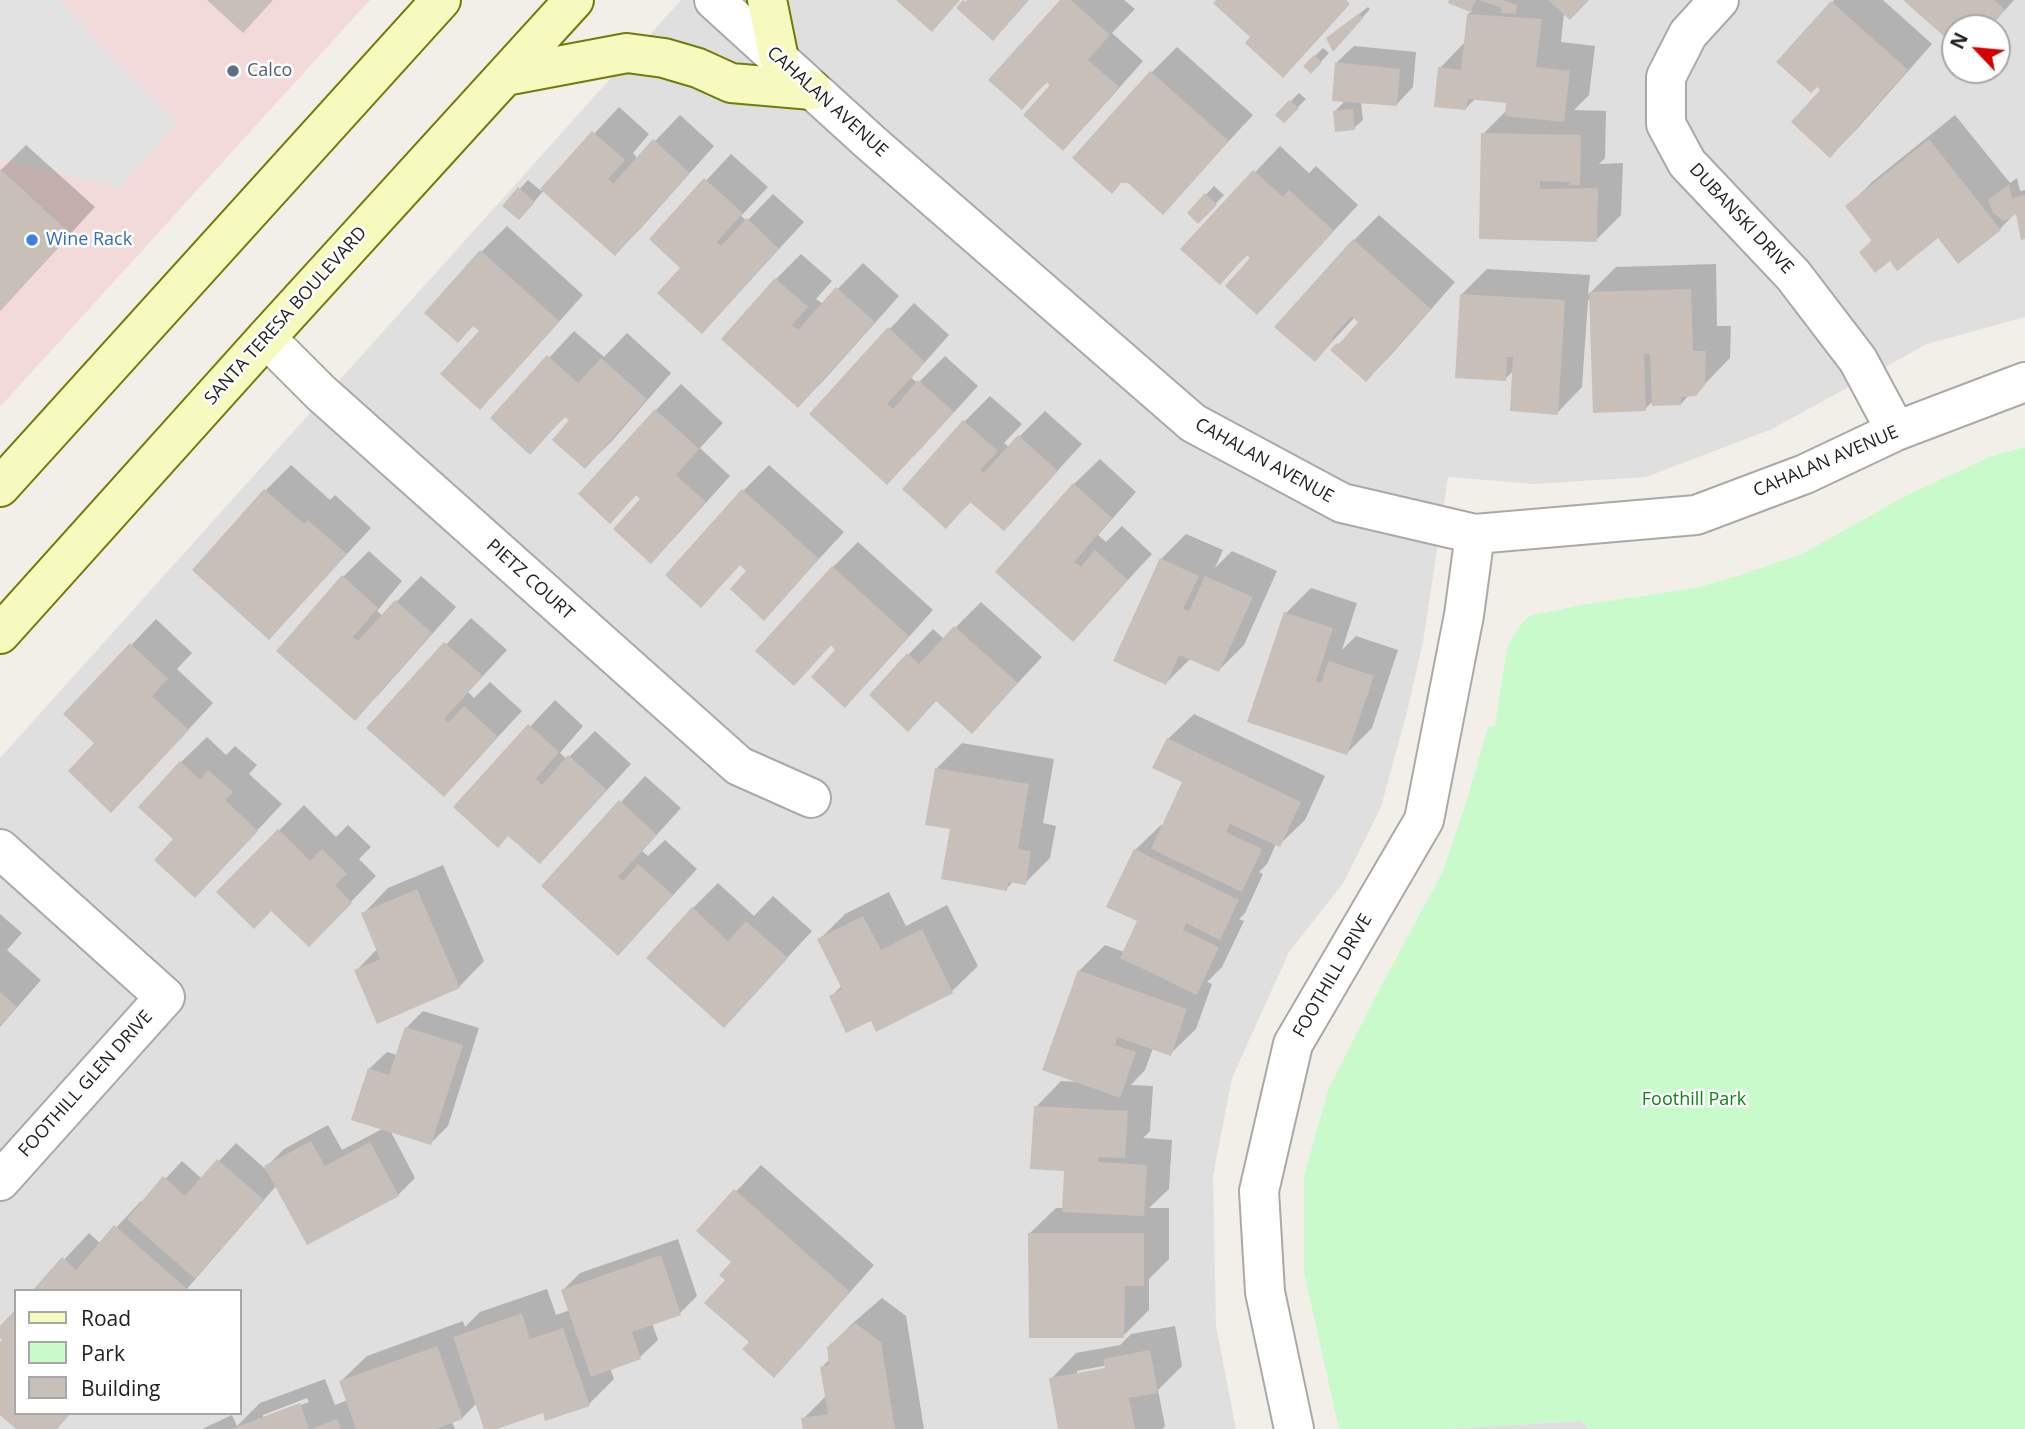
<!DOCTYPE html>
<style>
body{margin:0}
#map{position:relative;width:2025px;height:1429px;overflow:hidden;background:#f2efe9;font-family:"Open Sans",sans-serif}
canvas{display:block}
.legend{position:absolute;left:14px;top:1289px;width:228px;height:126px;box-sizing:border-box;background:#fff;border:2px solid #a7a7a7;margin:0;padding:9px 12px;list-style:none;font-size:21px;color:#222}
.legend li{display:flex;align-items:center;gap:14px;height:35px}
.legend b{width:35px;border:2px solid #a7a7a7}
.north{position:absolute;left:1941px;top:14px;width:70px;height:70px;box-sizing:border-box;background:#fff;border:2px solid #a7a7a7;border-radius:50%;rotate:296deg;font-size:19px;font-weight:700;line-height:28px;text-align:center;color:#222}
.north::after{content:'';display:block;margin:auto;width:24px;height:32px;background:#d40000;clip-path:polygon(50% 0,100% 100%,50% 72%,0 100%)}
</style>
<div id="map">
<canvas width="2025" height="1429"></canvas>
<ul class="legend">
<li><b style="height:9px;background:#f7fabf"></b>Road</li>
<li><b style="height:19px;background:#c8facc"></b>Park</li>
<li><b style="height:19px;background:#c7bfb8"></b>Building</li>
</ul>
<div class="north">N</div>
</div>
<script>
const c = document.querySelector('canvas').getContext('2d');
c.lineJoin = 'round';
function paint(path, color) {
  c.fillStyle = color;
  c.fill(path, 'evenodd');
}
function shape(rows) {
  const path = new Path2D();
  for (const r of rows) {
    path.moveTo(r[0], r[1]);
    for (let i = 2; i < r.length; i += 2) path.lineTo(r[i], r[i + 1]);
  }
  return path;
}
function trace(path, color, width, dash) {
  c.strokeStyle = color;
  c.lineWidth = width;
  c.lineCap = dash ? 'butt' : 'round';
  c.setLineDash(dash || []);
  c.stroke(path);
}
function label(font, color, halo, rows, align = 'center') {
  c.font = font + ' "Open Sans",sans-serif';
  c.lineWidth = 5;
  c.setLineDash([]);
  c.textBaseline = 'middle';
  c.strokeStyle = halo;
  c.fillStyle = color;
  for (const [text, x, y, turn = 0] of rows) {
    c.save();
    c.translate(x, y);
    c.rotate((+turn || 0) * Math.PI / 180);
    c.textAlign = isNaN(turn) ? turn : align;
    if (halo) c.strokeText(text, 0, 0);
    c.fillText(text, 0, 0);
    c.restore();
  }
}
const residential = shape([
 [681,0,2025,0,2025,317,1927,344,1772,429,1646,477,1534,484,1448,477,1423,642,1407,712,1381,807,1344,882,1289,952,1232,1078,1213,1176,1216,1326,1236,1429,0,1429,0,758],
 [1955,28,1997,28,1997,70,1955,70],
 [16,1291,240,1291,240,1413,16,1413],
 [1580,1421,1590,1429,1442,1429]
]);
const commercial = shape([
 [0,0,370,0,0,407]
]);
const park = shape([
 [2025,447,2025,1429,1590,1429,1580,1421,1442,1429,1339,1429,1304,1272,1304,1176,1328,1090,1381,986,1442,873,1465,806,1488,727,1495,726,1507,647,1521,624,1529,616,1582,605,1695,588,1741,575,1802,554,1909,494,1992,456]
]);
const parking = shape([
 [0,0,59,0,178,123,121,188,0,160]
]);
const shadow = shape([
 [1062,0,1124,0,1135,9,1112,33,1143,61,1088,123,1063,148,1052,85,1048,81,1022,107],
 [1451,0,1588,0,1564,13,1561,42,1595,46,1589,95,1574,110,1606,111,1605,158,1599,164,1623,163,1621,215,1596,240,1481,237,1483,134,1507,110,1508,102,1476,98,1465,109,1440,68,1465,42,1468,14,1472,11,1450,2],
 [1834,0,1883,0,1932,44,1856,130,1830,156,1823,89,1779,62],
 [1906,0,2014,0,1989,28,1955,28,1955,44],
 [1368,7,1370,9,1341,42,1328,38],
 [1354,46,1416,52,1413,87,1396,105,1361,102,1363,120,1354,128,1335,111,1346,100,1336,63],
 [1177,47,1253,115,1163,212,1151,73],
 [1323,48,1329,53,1311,72,1305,66],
 [1299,93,1306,99,1284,121,1277,115],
 [619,107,649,134,633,153,638,159,680,115,714,146,641,228,615,254,544,190,527,210,504,206,528,180,541,191],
 [1955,115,2010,183,2017,178,2020,191,2025,190,2025,237,2017,211,2000,229,1959,261,1938,236,1890,259,1861,252,1873,239,1847,207,1873,181],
 [26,145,95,207,0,311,0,171],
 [1280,146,1309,173,1316,166,1358,205,1257,313,1252,258,1248,254,1220,283,1182,249],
 [731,154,768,187,741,216,747,221,773,194,804,222,702,332,683,267,651,239],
 [1214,186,1224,195,1198,222,1189,213],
 [1379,215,1455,282,1391,355,1366,380,1333,350,1361,322,1355,317,1315,360,1277,327,1354,240],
 [507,226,583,295,505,382,480,407,481,252],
 [801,254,832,281,816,299,823,304,863,263,899,296,824,380,798,406,776,279],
 [1716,264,1717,326,1731,326,1730,358,1695,394,1689,395,1681,404,1653,401,1645,409,1591,300,1588,300,1582,387,1557,413,1514,370,1505,379,1462,294,1487,269,1590,275,1588,295,1616,267],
 [914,303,949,335,911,378,918,383,945,356,978,386,913,457,812,413],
 [574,331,604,357,627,333,671,373,611,442,585,467,572,420,566,416,530,452,493,418],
 [681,384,723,423,700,448,730,476,676,536,651,561,642,499,637,494,610,521,581,494,656,410],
 [990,396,1022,424,1004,443,1009,447,1045,411,1082,444,1004,529,972,501,946,526,905,489,965,421],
 [1100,459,1136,492,1098,535,1106,542,1122,526,1152,554,1073,639,1074,484],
 [291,465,330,500,335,495,371,528,269,638,266,490],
 [769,465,844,532,764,618,748,571,741,564,701,605,743,491],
 [1186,534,1223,550,1215,568,1232,551,1277,571,1244,645,1219,670,1191,658,1166,683,1161,559],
 [858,542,933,610,870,680,832,644,794,684,833,567],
 [369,551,402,581,377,611,383,616,421,576,456,607,380,693,355,718,343,577],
 [1311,588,1357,603,1342,650,1356,636,1398,650,1372,728,1347,753,1286,613],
 [981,602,1042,657,972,732,937,700,908,729,908,655,933,629,944,639],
 [471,618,507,650,468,692,474,698,490,682,522,711,444,795,369,727],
 [156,619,192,653,177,669,213,703,137,785,97,743,66,714],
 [555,700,583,726,560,753,567,759,595,731,631,764,565,836,509,834,455,807],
 [1194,714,1325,776,1305,820,1279,845,1276,844,1267,864,1259,872,1263,874,1245,913,1239,919,1244,921,1222,967,1207,982,1212,984,1196,1029,1170,1054,1153,1048,1145,1070,1131,1085,1153,1086,1150,1131,1143,1138,1172,1140,1169,1189,1149,1208,1169,1208,1169,1259,1149,1279,1149,1310,1123,1336,1030,1233,1056,1208,1064,1208,1066,1170,1036,1107,1061,1081,1078,1082,1079,971,1105,945,1124,952,1140,921,1135,850,1161,825,1163,826,1185,781,1168,739],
 [207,737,226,755,235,746,257,765,249,774,282,804,220,870,176,839,181,762],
 [962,743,1054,759,1043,823,1056,826,1050,858,1025,883,1014,881,1006,889,952,828,937,768],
 [645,776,681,808,642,851,648,856,665,840,697,869,643,928,543,886],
 [304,805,336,837,348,825,371,847,359,859,376,876,309,945,272,909,219,892],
 [443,865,484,961,459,987,356,971,377,949,363,914,388,888],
 [718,883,754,916,773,896,812,931,724,1026,693,908],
 [889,892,906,926,947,905,978,966,952,991,871,1018,831,997,842,985,819,940,845,914],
 [0,914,22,933,7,950,41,980,0,1027],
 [423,1011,479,1028,448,1126,431,1143,390,1130,415,1178,398,1195,277,1185,185,1291,35,1291,89,1233,101,1244,141,1201,143,1203,182,1161,202,1179,236,1143,270,1173,267,1166,284,1149,328,1125,342,1150,384,1128,369,1069,387,1052,397,1055,406,1028],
 [761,1165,874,1265,799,1350,751,1342,733,1261,699,1231],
 [678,1239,697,1296,680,1313,652,1323,658,1340,640,1357,610,1368,614,1379,589,1404,544,1411,492,1429,486,1429,477,1403,462,1418,452,1422,455,1429,202,1429,232,1415,237,1426,260,1403,325,1379,335,1405,348,1400,341,1381,367,1356,463,1321,465,1327,480,1312,547,1289,556,1315,570,1310,563,1290,580,1273],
 [307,1398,309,1402,263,1419,263,1415],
 [882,1298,906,1316,924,1429,805,1429,803,1419,827,1395,822,1367,830,1359,828,1348,854,1322],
 [1175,1326,1182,1366,1158,1390,1165,1426,1162,1429,1060,1429,1051,1379,1076,1353,1120,1345,1131,1334],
 [1113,1364,1114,1368,1077,1375,1077,1371]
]);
const building = shape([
 [207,0,273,0,243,33],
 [896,0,960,0,932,32],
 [963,0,966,2,967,0,1029,0,993,41,956,8],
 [1060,0,1071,0,1110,35,1088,60,1119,87,1063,151,1023,115,1050,85,1046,82,1022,110,988,80],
 [1216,0,1346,0,1350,4,1283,78,1245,43,1250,37,1213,3],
 [1449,0,1476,0,1470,12,1448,3],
 [1479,0,1502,0,1517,5,1516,14,1500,13,1502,8],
 [1548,0,1589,0,1570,20],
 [1903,0,1995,0,2005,10,1989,28,1955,28,1955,46],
 [1831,1,1908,70,1830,158,1791,122,1820,90,1817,87,1811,93,1776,62],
 [1358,14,1363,18,1333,52,1326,38],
 [1467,14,1542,19,1536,67,1570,71,1564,122,1505,116,1506,103,1468,99,1466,110,1434,107,1438,67,1461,70],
 [1314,55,1322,62,1311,74,1303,66],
 [1335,62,1400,69,1397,106,1332,101],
 [1150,71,1229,141,1163,215,1128,183,1121,183,1112,194,1072,158],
 [1289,100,1299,108,1284,123,1275,115],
 [1353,109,1355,130,1335,132,1333,111],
 [592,131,625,160,608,179,613,184,653,139,690,173,615,256,540,189],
 [1481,133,1581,135,1580,185,1569,185,1569,182,1540,181,1540,189,1598,188,1597,242,1479,239],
 [1929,139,2001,230,1958,264,1938,238,1897,271,1890,261,1875,273,1859,252,1872,241,1845,206],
 [0,169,71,234,0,311],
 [1253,170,1283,197,1289,190,1334,231,1257,315,1225,286,1250,258,1246,255,1220,285,1180,249],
 [704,178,743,213,717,242,721,246,747,218,779,249,702,334,657,293,680,268,649,239],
 [2009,184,2012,198,2025,195,2025,239,2021,240,2016,214,2004,221,1993,213,1988,200],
 [518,187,535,202,519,220,502,206],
 [1205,193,1217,205,1198,224,1187,213],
 [1353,239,1431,309,1366,382,1330,350,1337,343,1339,344,1358,322,1352,316,1332,338,1334,340,1315,362,1274,327],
 [480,250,559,321,480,410,440,374,479,331,473,326,458,343,424,313],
 [775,278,808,307,792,325,798,330,836,287,875,322,798,408,721,339],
 [1691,289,1693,351,1706,351,1705,385,1696,396,1681,397,1681,405,1652,406,1650,353,1644,354,1646,411,1593,413,1589,292],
 [1460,294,1565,300,1558,415,1510,411,1513,357,1507,357,1506,381,1455,378],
 [888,327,925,362,887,404,893,409,918,380,954,412,887,485,809,414],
 [547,355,578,383,601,358,647,399,585,469,552,440,569,420,564,417,530,455,490,418],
 [655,409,699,449,676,475,706,502,651,564,613,529,640,499,636,495,610,524,578,494],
 [963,420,998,451,980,470,984,473,1018,435,1058,471,1004,531,970,502,946,529,902,489],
 [1073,483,1112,518,1074,562,1081,567,1095,550,1128,580,1073,642,995,572],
 [264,489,304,524,308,520,347,554,269,640,192,570],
 [742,489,819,559,764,621,730,589,746,571,740,565,701,608,665,575],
 [1160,558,1199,576,1183,609,1189,611,1205,576,1253,597,1219,672,1179,655,1166,685,1113,661],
 [832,566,909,636,845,708,811,677,835,650,831,645,794,686,755,651],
 [342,575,378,608,353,637,358,641,395,600,432,633,355,721,276,651],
 [1284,612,1333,628,1316,681,1321,683,1329,661,1374,676,1347,755,1247,722],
 [954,626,1018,683,972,734,936,701,908,732,869,695,907,653,919,664],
 [444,642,483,676,444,719,448,723,464,706,498,737,444,797,366,728],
 [130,643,168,679,152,696,189,730,111,813,68,771,94,743,63,714],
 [528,724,559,752,536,779,542,785,568,755,607,790,540,864,508,836,498,848,453,807],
 [1167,738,1301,802,1280,847,1230,824,1226,832,1262,849,1242,892,1151,849,1182,782,1152,768],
 [180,761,200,780,208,770,233,792,225,800,258,831,195,898,154,860,173,839,138,807],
 [935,768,1029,784,1018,849,1031,851,1026,885,1008,882,1007,891,941,879,950,829,925,825],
 [619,800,657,835,618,877,623,881,638,864,673,895,618,956,541,886],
 [278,829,310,861,322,849,347,874,335,885,352,903,309,947,271,911,254,929,216,892],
 [1134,849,1239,900,1220,940,1186,923,1183,930,1219,947,1197,995,1120,958,1137,921,1106,907],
 [417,889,460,988,377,1024,354,970,380,959,361,913],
 [692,907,728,941,746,921,788,958,724,1028,646,958],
 [863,916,881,950,922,929,953,993,876,1032,871,1021,846,1033,829,996,842,989,817,939],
 [1078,970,1187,1009,1171,1056,1117,1037,1115,1045,1136,1052,1120,1098,1042,1070],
 [0,992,17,1007,0,1026],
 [405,1027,463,1045,431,1145,351,1120,368,1068,389,1075],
 [1034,1106,1128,1111,1125,1158,1098,1157,1098,1162,1147,1165,1144,1216,1062,1212,1064,1171,1030,1169],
 [311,1141,325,1166,370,1142,399,1196,307,1245,264,1166],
 [217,1159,264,1200,195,1279,127,1219,163,1176,185,1196],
 [734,1189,850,1292,774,1378,742,1349,749,1342,704,1303,725,1280,719,1275,731,1262,696,1231],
 [114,1225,186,1288,184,1291,32,1291,62,1257,76,1270],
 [1028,1233,1144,1233,1144,1286,1125,1286,1124,1338,1029,1338],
 [661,1255,681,1315,632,1332,641,1359,591,1377,561,1290],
 [16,1309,16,1413,71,1413,57,1429,16,1429,0,1415,0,1342,2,1340,0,1338,0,1326],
 [522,1313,530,1339,563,1328,590,1406,545,1421,543,1413,497,1429,484,1429,453,1337],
 [855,1323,881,1342,895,1429,803,1429,801,1418,828,1414,820,1367,829,1365,827,1347],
 [437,1346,463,1419,436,1429,356,1429,339,1381],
 [1150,1350,1158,1393,1129,1398,1135,1429,1058,1429,1049,1378,1105,1368,1103,1359],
 [300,1403,309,1429,231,1429],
 [337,1419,341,1429,311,1429]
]);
const street = shape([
 [714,0,871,143,1193,423,1342,503,1475,534,1696,515,1805,474,1896,431,2025,382],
 [1719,0,1688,34,1666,77,1666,124,1687,163,1793,275,1858,360,1896,431],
 [266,338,321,393,739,766,811,798],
 [0,849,165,997,0,1181],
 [1294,1429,1265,1292,1259,1191,1293,1044,1424,820,1464,615,1475,534]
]);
const secondary = shape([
 [767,0,779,59],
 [505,76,627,53,664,58,698,68,731,83,812,90],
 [0,487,441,0],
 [0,634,266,338,574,0]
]);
const markers = [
 [233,71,7,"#5c6f8a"],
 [32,240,7,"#3f7fe0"]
];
const serviceNames = [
 ["Calco",247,71]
];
const streetNames = [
 ["CAHALAN AVENUE",827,102,42],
 ["DUBANSKI DRIVE",1741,219,47],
 ["SANTA TERESA BOULEVARD",286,316,-48],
 ["CAHALAN AVENUE",1264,461,29],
 ["CAHALAN AVENUE",1826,462,-23],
 ["PIETZ COURT",530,580,42],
 ["FOOTHILL DRIVE",1333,976,-60],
 ["FOOTHILL GLEN DRIVE",86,1084,-48]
];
const shopNames = [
 ["Wine Rack",46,240]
];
const parkNames = [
 ["Foothill Park",1694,1100]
];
paint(residential, '#e0dfdf');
paint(commercial, '#f2dad9');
paint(park, '#c8facc');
paint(parking, '#e2e2e2');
paint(shadow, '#0003');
paint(building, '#c7bfb8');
trace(street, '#a9a9a9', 42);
trace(secondary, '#707d05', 42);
trace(street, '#fff', 38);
trace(secondary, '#f7fabf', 38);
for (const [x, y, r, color] of markers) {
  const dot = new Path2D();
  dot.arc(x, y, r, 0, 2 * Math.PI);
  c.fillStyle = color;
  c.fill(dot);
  trace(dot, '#fff', 2.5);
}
label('18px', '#4e5e75', '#fff', serviceNames, 'left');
label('18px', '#222', '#fff', streetNames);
label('18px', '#366cbe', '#fff', shopNames, 'left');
label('18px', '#0c8416', '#fff', parkNames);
</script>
